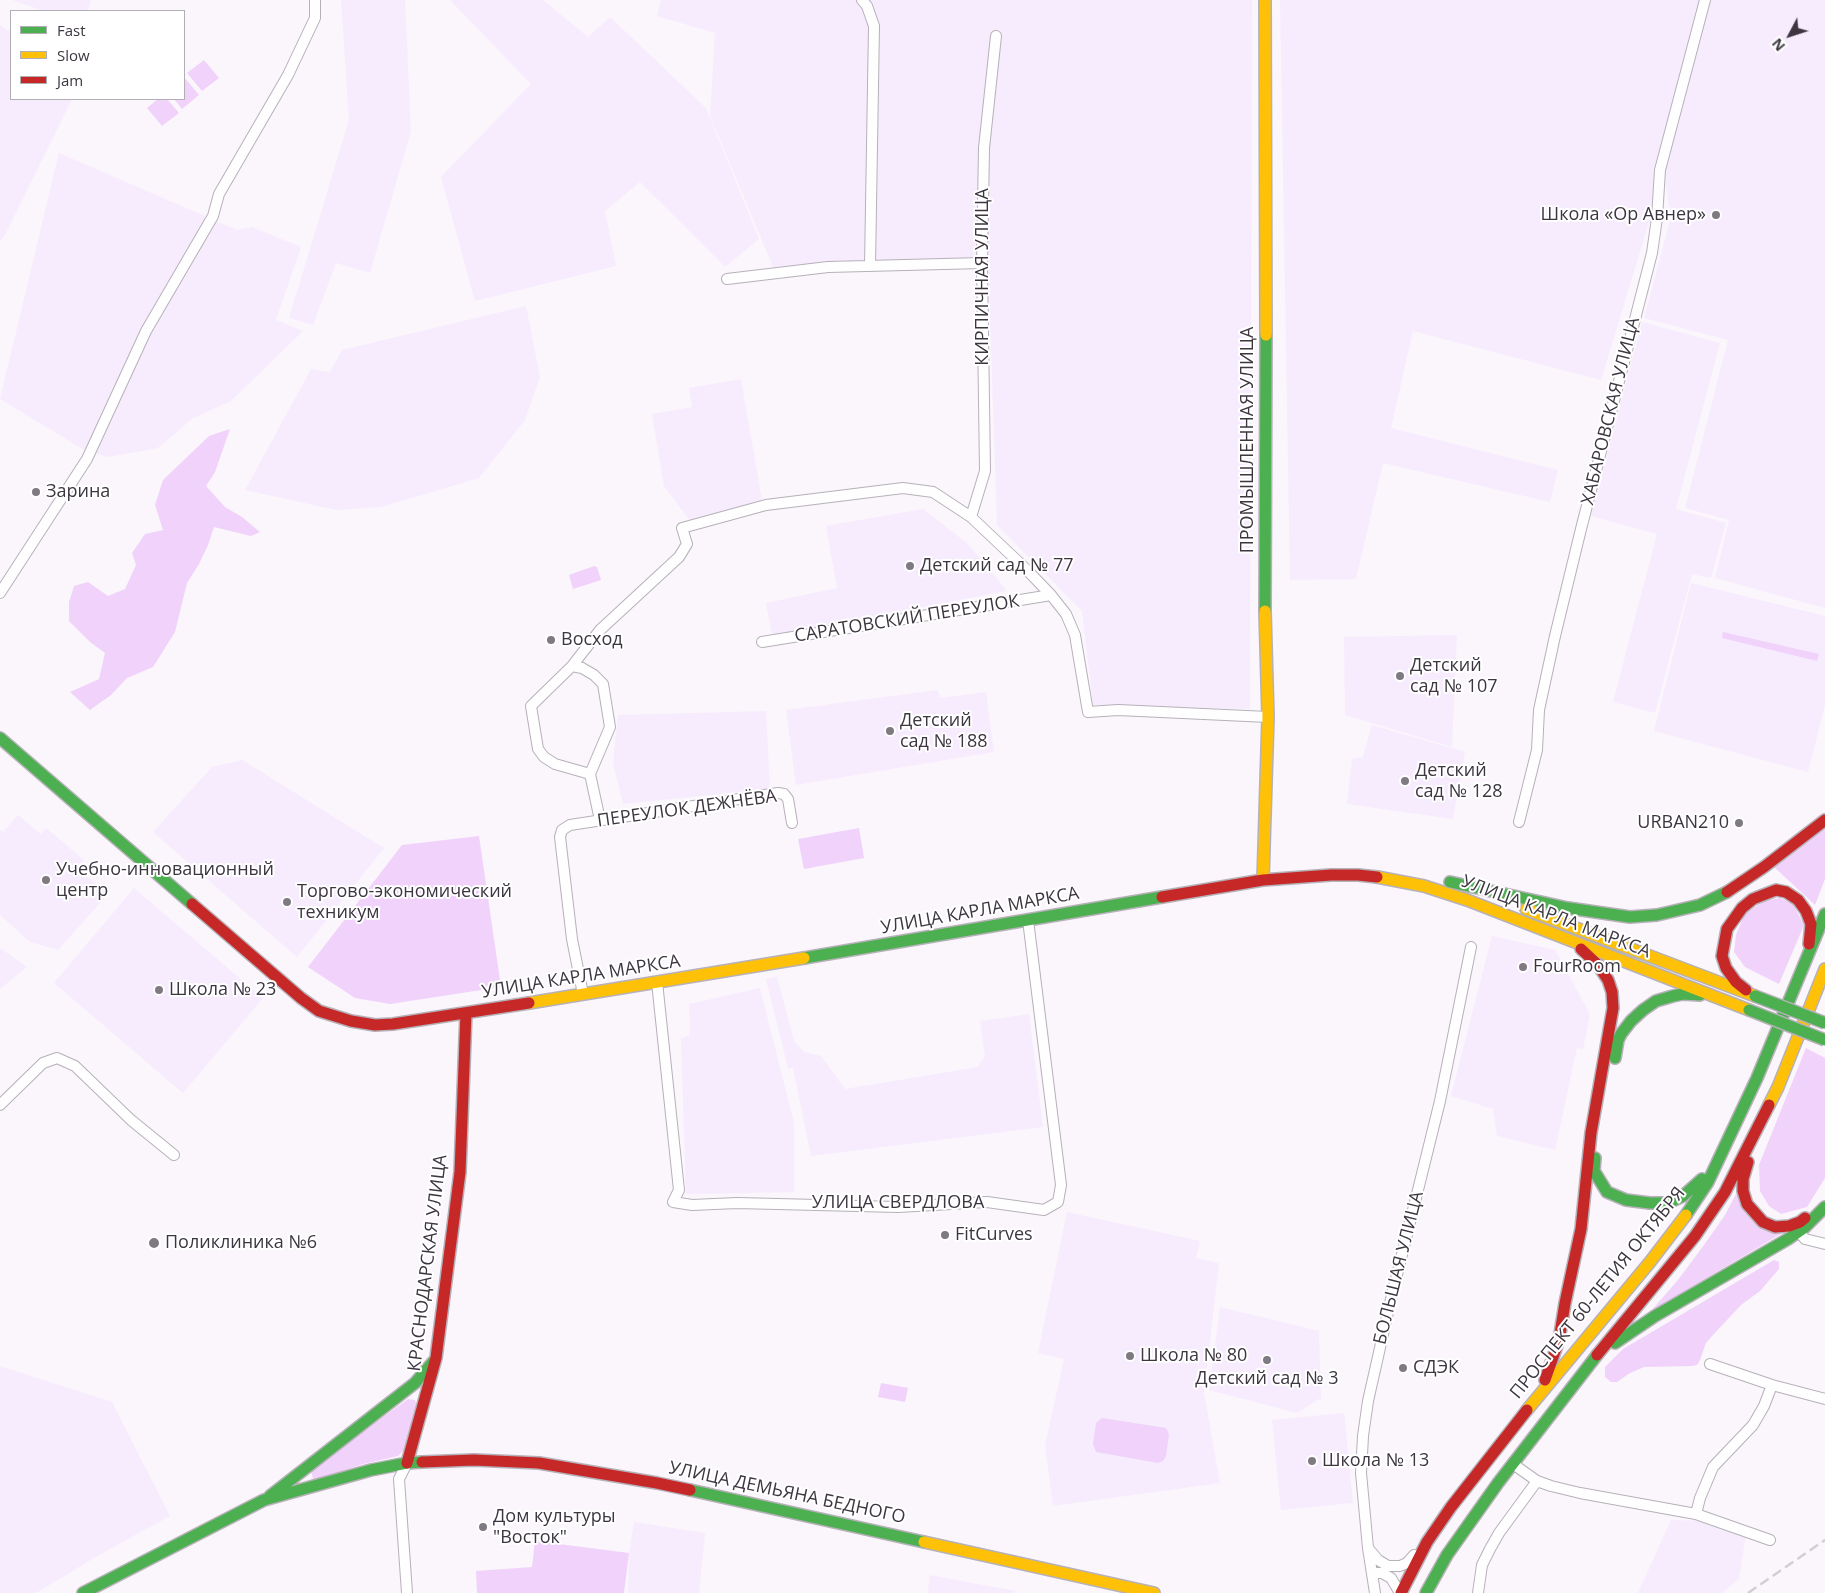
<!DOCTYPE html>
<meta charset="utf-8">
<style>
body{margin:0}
#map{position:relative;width:1825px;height:1593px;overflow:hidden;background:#faf6fc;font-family:"Open Sans",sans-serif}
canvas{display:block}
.legend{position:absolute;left:10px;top:10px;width:175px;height:90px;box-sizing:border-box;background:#fff;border:1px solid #b1afb3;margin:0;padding:6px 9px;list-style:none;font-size:15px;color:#3d3640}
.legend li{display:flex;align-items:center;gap:10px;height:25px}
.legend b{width:25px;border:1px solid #b1afb3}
.north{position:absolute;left:1765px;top:10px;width:50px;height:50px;-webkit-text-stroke:4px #fff;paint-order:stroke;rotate:230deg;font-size:14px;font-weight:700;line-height:20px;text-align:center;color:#3d3640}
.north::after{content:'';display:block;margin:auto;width:18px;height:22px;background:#3d3640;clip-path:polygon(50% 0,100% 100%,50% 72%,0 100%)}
</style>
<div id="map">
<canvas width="1825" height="1593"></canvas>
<ul class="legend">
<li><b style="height:6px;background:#4caf50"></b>Fast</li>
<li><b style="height:6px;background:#ffc107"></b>Slow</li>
<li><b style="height:6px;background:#c62828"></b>Jam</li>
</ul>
<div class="north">N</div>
</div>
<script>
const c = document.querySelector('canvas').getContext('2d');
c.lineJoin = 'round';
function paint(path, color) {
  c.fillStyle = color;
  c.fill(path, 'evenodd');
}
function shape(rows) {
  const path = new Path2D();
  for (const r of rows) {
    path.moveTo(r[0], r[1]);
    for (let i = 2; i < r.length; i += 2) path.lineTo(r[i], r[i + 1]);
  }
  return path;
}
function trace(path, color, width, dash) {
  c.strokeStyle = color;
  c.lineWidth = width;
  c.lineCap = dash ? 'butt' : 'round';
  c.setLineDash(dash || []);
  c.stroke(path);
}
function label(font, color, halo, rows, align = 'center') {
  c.font = font + ' "Open Sans",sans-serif';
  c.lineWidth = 4;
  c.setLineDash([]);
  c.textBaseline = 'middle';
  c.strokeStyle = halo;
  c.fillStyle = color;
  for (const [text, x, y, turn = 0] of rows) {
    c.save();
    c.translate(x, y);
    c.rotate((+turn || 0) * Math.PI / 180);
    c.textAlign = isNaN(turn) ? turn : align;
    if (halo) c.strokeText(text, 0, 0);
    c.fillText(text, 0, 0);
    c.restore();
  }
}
const built = shape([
 [12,0,91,0,88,11,44,11],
 [341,0,405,0,411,131,370,273,336,263,313,325,289,318,349,120],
 [450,0,543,0,588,37,610,17,706,108,759,239,725,267,640,182,605,211,616,266,475,301,441,177,531,84],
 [661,0,1252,0,1250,709,1093,705,1082,611,997,525,988,258,773,267,710,116,715,33,657,16],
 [1280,0,1825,0,1825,608,1715,578,1729,520,1685,508,1728,340,1644,318,1671,217,1664,173,1601,380,1413,331,1391,428,1558,470,1550,502,1383,463,1356,579,1290,580],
 [0,25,11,32,11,99,72,99,5,235,0,241],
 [59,153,237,230,252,227,301,247,276,320,303,331,231,401,193,418,158,448,108,457,86,451,0,399],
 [526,306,540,377,525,420,479,478,381,507,337,510,245,490,311,369,330,372,342,350],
 [1642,322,1720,343,1676,509,1726,523,1711,578,1692,574,1655,713,1613,702,1657,534,1591,516],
 [741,379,762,501,691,522,664,486,652,414,692,407,689,388],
 [923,509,968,544,1007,591,772,636,766,603,837,588,826,526],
 [1691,583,1825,616,1825,705,1808,772,1654,731],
 [1457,635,1452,747,1345,715,1344,637],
 [938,690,940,698,986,692,994,752,796,785,786,710],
 [766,711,770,789,623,804,613,763,618,715],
 [1372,725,1465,752,1453,819,1347,804,1352,759,1363,757],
 [242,760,384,848,297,957,153,832,212,767],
 [18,815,41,834,46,828,84,860,77,868,108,894,58,950,30,942,0,915,0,830,3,832],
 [134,888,263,998,183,1093,54,983],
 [1492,936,1555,950,1590,1014,1583,1049,1577,1048,1555,1150,1497,1136,1493,1109,1451,1096],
 [0,948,27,967,0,989],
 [777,977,794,1041,804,1052,821,1056,845,1089,978,1067,985,1056,980,1021,1029,1014,1043,1127,811,1156,793,1068,788,1068,766,979],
 [760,988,794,1123,794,1192,686,1194,681,1039,690,1035,689,1004],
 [1067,1212,1200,1241,1196,1258,1219,1263,1204,1393,1220,1483,1053,1506,1045,1445,1064,1359,1038,1353],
 [1220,1307,1319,1331,1321,1398,1297,1413,1209,1390],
 [0,1366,112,1402,170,1516,99,1555,36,1593,0,1593],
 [1344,1413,1353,1503,1281,1510,1272,1420],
 [1671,1520,1711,1521,1746,1534,1739,1579,1722,1593,1638,1593],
 [634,1522,705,1533,699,1593,628,1593,629,1555],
 [930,1575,1015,1591,1014,1593,928,1593]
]);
const green = shape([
 [204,60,219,78,202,91,187,73],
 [184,77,199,95,182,109,174,99,184,99],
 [158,99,167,99,179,113,162,126,147,108],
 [230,429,215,472,206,486,225,507,242,517,260,532,251,536,214,527,208,545,199,564,187,583,175,632,153,667,127,678,111,695,90,710,70,692,99,679,105,653,90,642,69,621,69,602,74,586,88,582,108,596,125,589,136,565,132,553,145,534,163,530,155,505,163,480,209,436],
 [594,566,597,567,601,580,573,589,569,575],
 [1723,632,1819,654,1817,661,1722,638],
 [859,828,864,858,804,869,798,839],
 [1825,828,1825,879,1815,905,1773,866],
 [479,836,501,987,390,1004,355,998,308,967,402,845],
 [1780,898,1793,904,1804,925,1779,984,1745,967,1734,952,1736,935,1744,915,1764,901],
 [1806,1048,1825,1058,1825,1178,1807,1207,1781,1214,1769,1206,1760,1191,1759,1165],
 [1736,1194,1782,1233,1651,1311,1678,1280,1704,1245,1725,1215],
 [1774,1260,1779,1262,1779,1269,1760,1291,1741,1305,1712,1336,1706,1343,1700,1360,1697,1365,1692,1366,1644,1367,1630,1373,1617,1382,1611,1382,1605,1377,1605,1367,1623,1349],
 [881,1383,908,1388,905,1402,878,1397],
 [408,1399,415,1400,417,1406,404,1450,398,1456,363,1464,315,1480,313,1479,311,1471,314,1467],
 [1102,1418,1166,1428,1169,1434,1166,1456,1163,1461,1158,1463,1096,1452,1093,1444,1096,1423],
 [535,1541,629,1553,624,1593,477,1593,476,1571,532,1567]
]);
const street = shape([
 [862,0,867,6,874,26,870,266],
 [727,279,828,267,982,263],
 [971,517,985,471,982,263,984,148,996,36],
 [0,593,87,459,146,331,213,216,219,194,288,75,315,18,315,0],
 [762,642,1051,595],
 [572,666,582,668,594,675,603,684,610,727,590,774,600,820],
 [590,774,555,764,544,757,538,749,531,706,572,666,600,630,679,557,687,544,682,528,766,505,903,488,933,492,971,517,1027,570,1051,595,1066,614,1075,635,1088,712,1118,710,1268,717],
 [1519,822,1537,750,1539,710,1555,636,1581,529,1652,253,1657,218,1660,170,1705,0],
 [657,982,679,1190,673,1202,692,1205,737,1203,898,1207,987,1202,1044,1210,1058,1202,1061,1185,1028,920],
 [583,994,572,939,560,837,562,830,570,825,778,793,784,794,788,799,792,823],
 [0,1105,43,1063,57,1058,75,1066,131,1120,174,1155],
 [1799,1232,1805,1239,1825,1244],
 [1710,1364,1772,1385,1825,1399],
 [1513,1464,1537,1481,1551,1486,1580,1493,1696,1514,1770,1540],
 [1696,1514,1700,1498,1713,1467,1753,1425,1764,1406,1772,1385],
 [1368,1548,1378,1560,1388,1566,1400,1566,1407,1563,1414,1555],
 [1372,1573,1382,1573,1391,1578,1400,1593],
 [407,1593,399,1479,407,1463],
 [1375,1593,1368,1548,1361,1473,1363,1436,1368,1401,1391,1299,1440,1101,1471,947],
 [1478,1593,1482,1565,1490,1549,1499,1533,1537,1481]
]);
const fast = shape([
 [1265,611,1266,335],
 [0,738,192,904],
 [1450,882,1568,908,1630,917,1657,915,1700,905,1727,892],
 [804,958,1162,897],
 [1615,1058,1618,1040,1621,1034,1631,1021,1643,1010,1656,1001,1673,996,1683,994,1700,995],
 [1595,1158,1594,1171,1607,1192,1626,1200,1650,1203,1668,1203,1683,1196,1702,1179],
 [1686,1215,1708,1182,1757,1078,1825,914],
 [1615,1343,1655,1316,1788,1239,1804,1228,1825,1207],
 [690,1490,924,1542],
 [270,1496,415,1383,433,1362],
 [83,1593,264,1500,371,1470,407,1463,422,1462],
 [1426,1593,1447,1555,1498,1483,1597,1355]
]);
const slow = shape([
 [1265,0,1266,335],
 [1377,877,1424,886,1467,900,1749,1010],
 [1263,880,1268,717,1265,611],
 [1526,909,1755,996],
 [529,1003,804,958],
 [1769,1105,1778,1087,1825,969],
 [1527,1410,1650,1262,1686,1215],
 [924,1542,1154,1593]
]);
const jam = shape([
 [1727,892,1764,867,1825,820],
 [1162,897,1263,880,1331,875,1358,875,1377,877],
 [192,904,301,998,319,1011,351,1021,375,1025,393,1024,529,1003],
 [1746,990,1736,982,1726,968,1722,956,1727,929,1742,908,1753,899,1776,890,1786,892,1798,900,1806,911,1811,924,1809,944],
 [1748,1162,1743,1179,1743,1191,1747,1204,1763,1222,1775,1227,1789,1226,1800,1222,1805,1218],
 [1597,1355,1695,1236,1725,1192,1769,1105],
 [1545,1380,1559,1340,1565,1303,1581,1229,1591,1133,1613,1008,1612,992,1608,980,1598,965,1581,949],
 [422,1462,474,1460,539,1463,657,1483,690,1490],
 [407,1463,436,1358,460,1172,466,1013],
 [1401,1593,1427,1542,1451,1507,1527,1410]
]);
const rail = shape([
 [1748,1593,1825,1540]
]);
const fastBridge = shape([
 [1755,996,1825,1023],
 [1749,1010,1825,1040]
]);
const markers = [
 [1716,215,5,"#7f7982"],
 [36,492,5,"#7f7982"],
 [910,566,5,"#7f7982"],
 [551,640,5,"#7f7982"],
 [1400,676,5,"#7f7982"],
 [890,731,5,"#7f7982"],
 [1405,781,5,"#7f7982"],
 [1739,823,5,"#7f7982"],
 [46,880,5,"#7f7982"],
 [287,902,5,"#7f7982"],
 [1523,967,5,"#7f7982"],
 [159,990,5,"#7f7982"],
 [945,1235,5,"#7f7982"],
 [154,1243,6,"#7f7982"],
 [1130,1356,5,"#7f7982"],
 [1267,1360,5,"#7f7982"],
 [1403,1368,5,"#7f7982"],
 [1312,1461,5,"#7f7982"],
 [483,1527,5,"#7f7982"]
];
const poiNames = [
 ["Школа «Ор Авнер»",1706,215,"right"],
 ["Зарина",46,492],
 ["Детский сад № 77",920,566],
 ["Восход",561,640],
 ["Детский",1410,666],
 ["сад № 107",1410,687],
 ["Детский",900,721],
 ["сад № 188",900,742],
 ["Детский",1415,771],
 ["сад № 128",1415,792],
 ["URBAN210",1729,823,"right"],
 ["Учебно-инновационный",56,870],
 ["центр",56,891],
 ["Торгово-экономический",297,892],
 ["техникум",297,913],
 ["FourRoom",1533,967],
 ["Школа № 23",169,990],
 ["FitCurves",955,1235],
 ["Поликлиника №6",165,1243],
 ["Школа № 80",1140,1356],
 ["СДЭК",1413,1368],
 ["Детский сад № 3",1267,1379,"center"],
 ["Школа № 13",1322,1461],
 ["Дом культуры",493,1517],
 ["\"Восток\"",493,1538]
];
const streetNames = [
 ["КИРПИЧНАЯ УЛИЦА",983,277,-90],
 ["ХАБАРОВСКАЯ УЛИЦА",1611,411,-76],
 ["ПРОМЫШЛЕННАЯ УЛИЦА",1248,440,-90],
 ["САРАТОВСКИЙ ПЕРЕУЛОК",907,619,-9],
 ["ПЕРЕУЛОК ДЕЖНЁВА",687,809,-8],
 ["УЛИЦА КАРЛА МАРКСА",980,911,-10],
 ["УЛИЦА КАРЛА МАРКСА",1556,917,21],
 ["УЛИЦА КАРЛА МАРКСА",581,977,-9],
 ["УЛИЦА СВЕРДЛОВА",898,1203],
 ["КРАСНОДАРСКАЯ УЛИЦА",428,1263,-83],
 ["БОЛЬШАЯ УЛИЦА",1399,1268,-76],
 ["ПРОСПЕКТ 60-ЛЕТИЯ ОКТЯБРЯ",1598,1293,-51],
 ["УЛИЦА ДЕМЬЯНА БЕДНОГО",787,1493,12]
];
paint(built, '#f7ecfd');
paint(green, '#f0d2fb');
trace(street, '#b6b1b8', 12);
trace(fast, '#b6b1b8', 14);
trace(slow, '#b6b1b8', 14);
trace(jam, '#b6b1b8', 14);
trace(street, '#fefeff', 10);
trace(fast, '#4caf50', 11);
trace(slow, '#ffc107', 11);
trace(jam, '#c62828', 11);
trace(rail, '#d0cfd2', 2.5, [10, 5]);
trace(fastBridge, '#b6b1b8', 14, []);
trace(fastBridge, '#4caf50', 11);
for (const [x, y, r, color] of markers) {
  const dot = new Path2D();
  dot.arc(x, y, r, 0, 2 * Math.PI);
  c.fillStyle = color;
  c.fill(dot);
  trace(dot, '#fff', 2);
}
label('18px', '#3d3640', '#fff', poiNames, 'left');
label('18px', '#3d3640', '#fff', streetNames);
</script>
